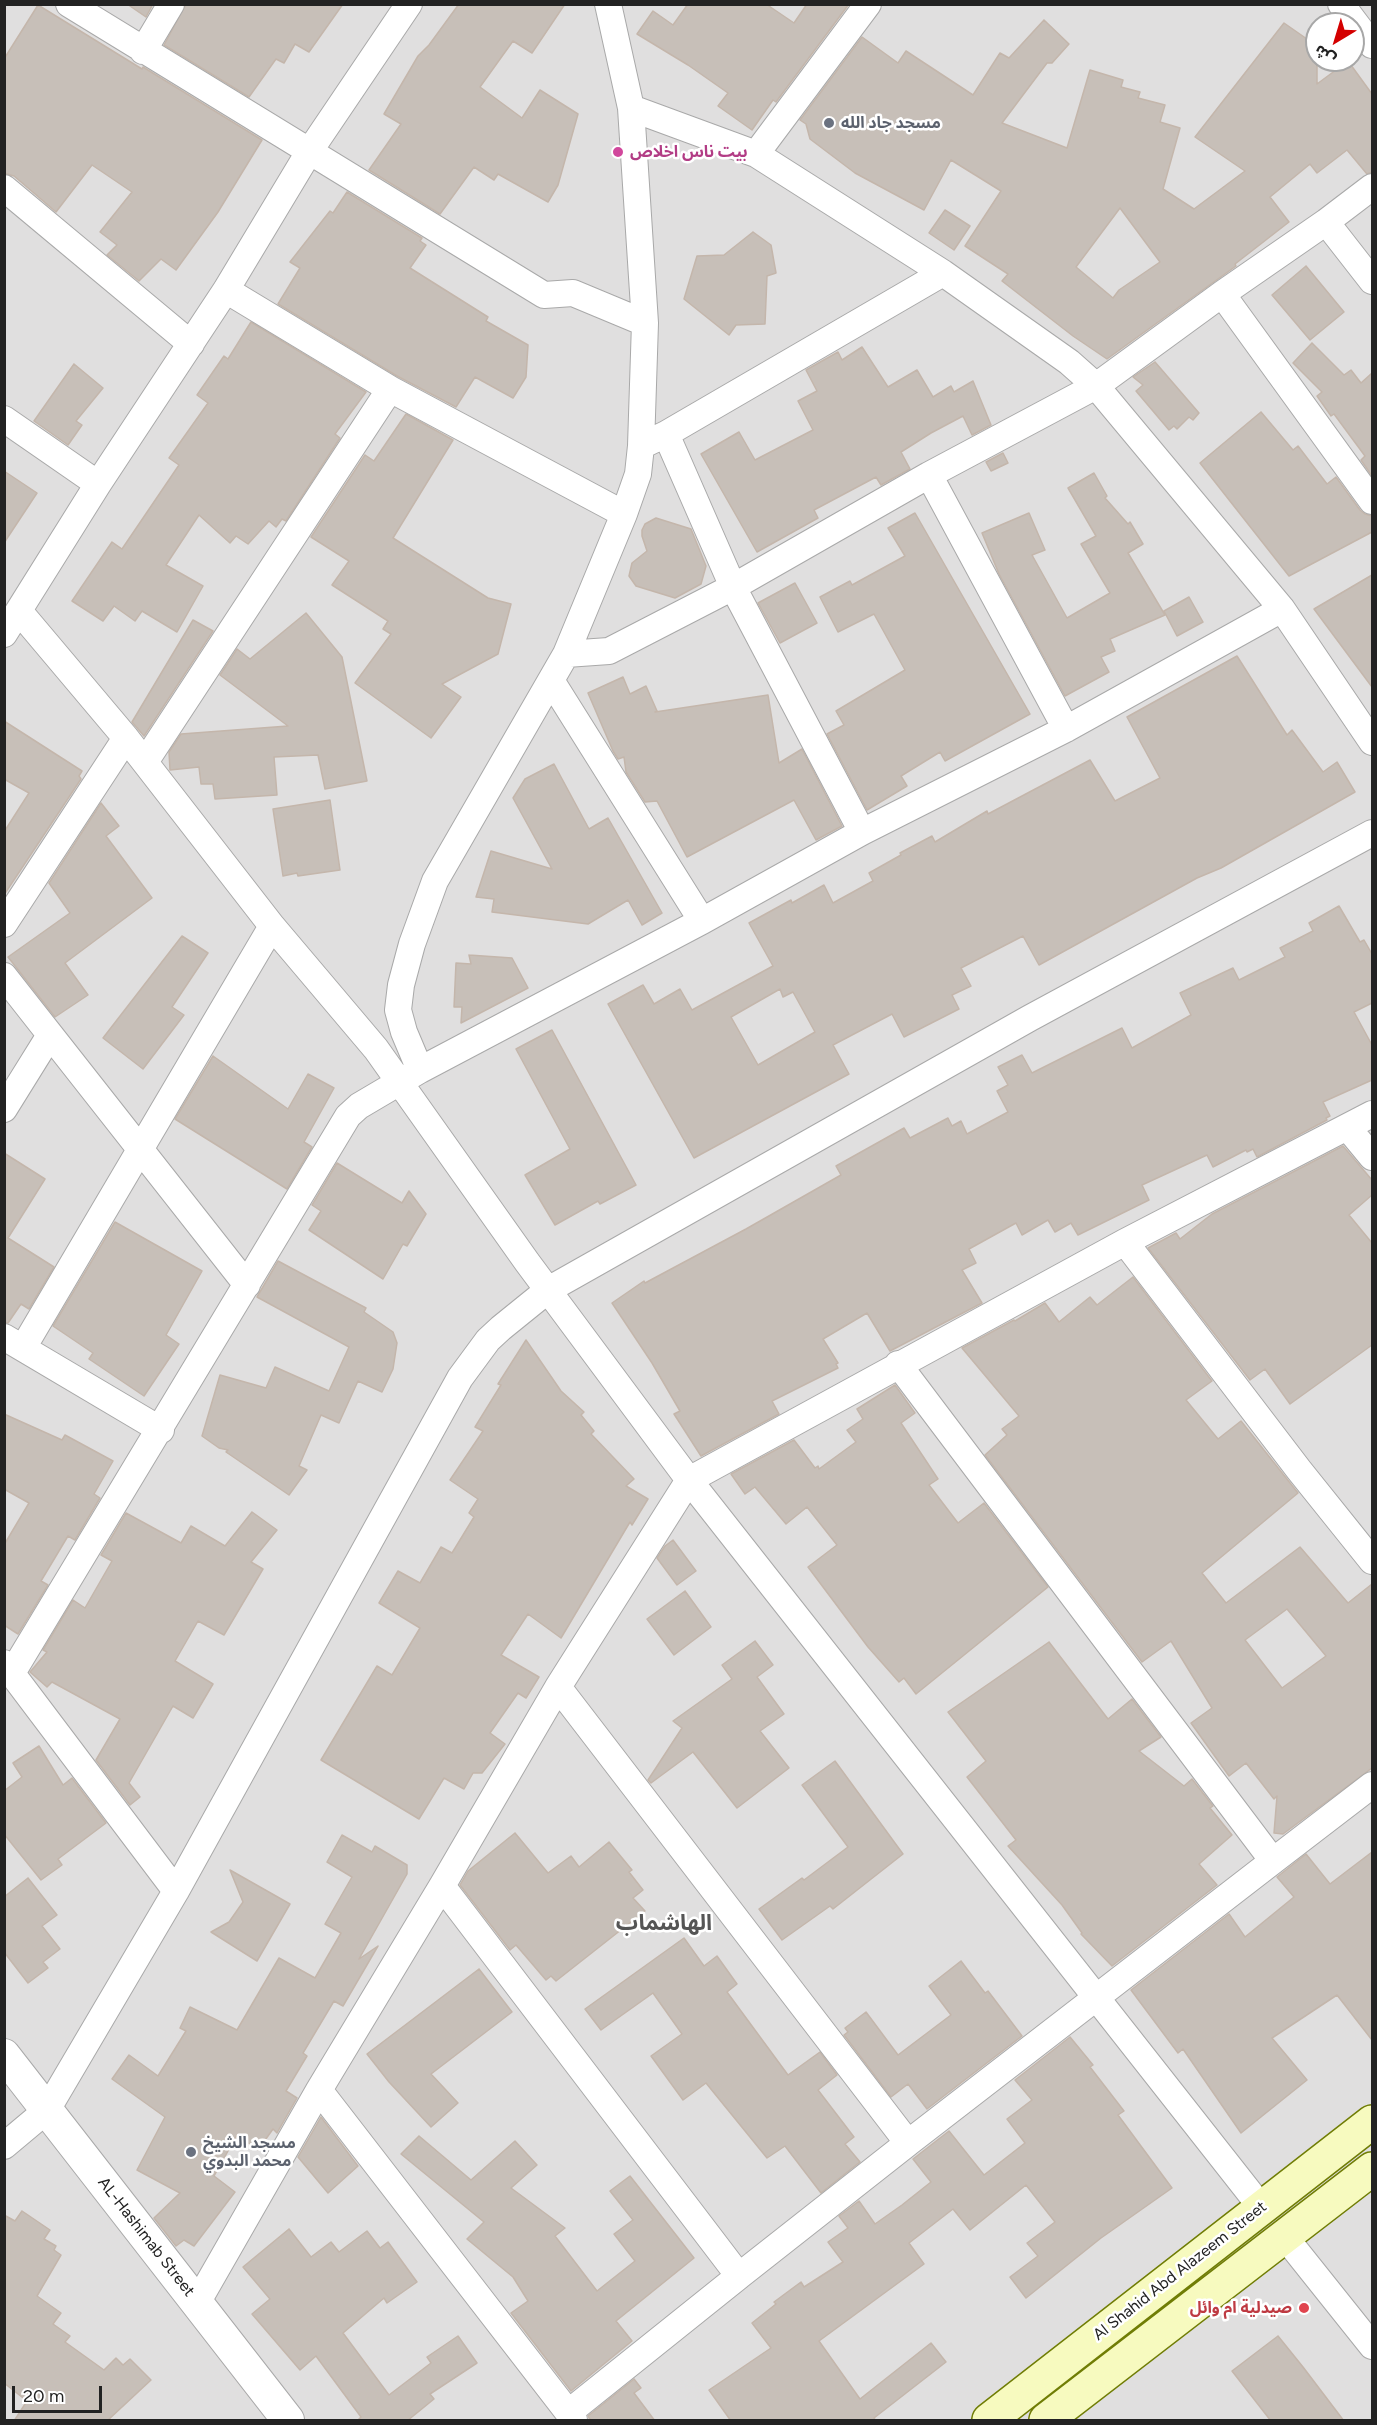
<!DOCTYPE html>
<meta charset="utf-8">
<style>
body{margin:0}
#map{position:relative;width:1377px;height:2425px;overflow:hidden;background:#f2efe9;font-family:Figtree,"Noto Sans Arabic",sans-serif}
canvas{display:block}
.frame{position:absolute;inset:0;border:6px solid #222;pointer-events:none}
.north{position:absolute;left:1305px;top:12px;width:60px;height:60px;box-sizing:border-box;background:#fff;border:2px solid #a7a7a7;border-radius:50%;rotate:218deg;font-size:16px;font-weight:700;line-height:24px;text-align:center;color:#222}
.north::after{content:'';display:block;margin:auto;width:21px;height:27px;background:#d40000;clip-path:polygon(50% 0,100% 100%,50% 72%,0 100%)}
.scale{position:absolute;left:12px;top:2386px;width:90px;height:27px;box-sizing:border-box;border:3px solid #222;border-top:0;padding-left:8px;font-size:18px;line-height:21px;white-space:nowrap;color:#222;-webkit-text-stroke:4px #fff;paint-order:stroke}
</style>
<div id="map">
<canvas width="1377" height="2425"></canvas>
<div class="frame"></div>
<div class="north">ش</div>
<div class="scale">20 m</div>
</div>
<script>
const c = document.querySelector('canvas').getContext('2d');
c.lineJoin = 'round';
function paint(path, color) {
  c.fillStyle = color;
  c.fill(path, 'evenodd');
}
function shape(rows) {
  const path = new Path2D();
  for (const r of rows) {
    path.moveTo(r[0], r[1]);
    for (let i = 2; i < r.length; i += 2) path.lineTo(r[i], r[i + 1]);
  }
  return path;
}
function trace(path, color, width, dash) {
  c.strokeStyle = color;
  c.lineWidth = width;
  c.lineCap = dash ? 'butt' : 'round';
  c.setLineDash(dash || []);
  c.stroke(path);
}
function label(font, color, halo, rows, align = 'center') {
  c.font = font + ' Figtree,"Noto Sans Arabic",sans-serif';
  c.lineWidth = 5;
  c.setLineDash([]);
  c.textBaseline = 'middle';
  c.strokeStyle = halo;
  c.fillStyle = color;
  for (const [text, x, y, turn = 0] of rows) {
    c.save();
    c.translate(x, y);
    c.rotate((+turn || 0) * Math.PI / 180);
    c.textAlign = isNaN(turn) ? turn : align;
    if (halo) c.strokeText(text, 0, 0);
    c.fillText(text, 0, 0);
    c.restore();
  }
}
const residential = shape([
 [5,5,1372,5,1372,2420,5,2420],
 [1317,24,1353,24,1353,60,1317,60]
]);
const building = shape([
 [127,4,153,4,146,17,127,4],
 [186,4,343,4,309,52,295,44,284,63,276,59,249,97,164,45,186,4],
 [459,4,565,4,532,53,513,41,480,87,522,118,540,90,578,114,558,185,548,202,498,174,494,180,474,167,440,214,369,170,401,124,384,114,418,56,429,45,459,4],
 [688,4,766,4,794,23,807,4,849,4,776,102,773,100,752,130,718,106,728,93,688,65,637,34,653,11,673,25,688,4],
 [38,5,142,69,143,67,262,140,218,212,176,270,161,259,139,281,107,255,117,245,100,232,132,192,92,165,56,212,14,176,4,173,4,59,38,5],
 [1044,20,1069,44,1052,63,1047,63,1002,123,1067,148,1090,70,1123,80,1121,87,1140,92,1138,98,1165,105,1160,122,1180,128,1163,189,1194,209,1245,171,1195,137,1284,23,1317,46,1317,84,1348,61,1372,94,1372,172,1367,174,1347,150,1317,173,1310,164,1270,197,1289,222,1235,264,1236,266,1107,359,1073,336,1002,281,1008,274,965,246,1001,191,951,160,924,210,855,173,810,139,806,124,800,120,862,37,898,63,906,51,973,95,1000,53,1009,58,1044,20],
 [1120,208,1160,262,1119,290,1113,298,1076,267,1120,208],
 [347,192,422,238,420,241,426,245,410,268,488,317,486,321,528,345,526,377,513,398,475,377,456,407,397,376,278,304,300,268,290,262,330,211,333,213,347,192],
 [945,210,970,226,954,250,929,233,945,210],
 [753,232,771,245,776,273,767,276,765,324,736,325,729,335,684,299,697,256,724,255,753,232],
 [1306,266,1344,312,1310,340,1272,295,1306,266],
 [251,322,366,392,335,434,340,438,286,521,282,519,276,527,269,521,248,544,236,536,230,543,199,515,166,565,203,586,177,632,142,611,135,621,114,606,103,621,72,601,112,542,122,549,179,465,169,458,208,403,197,395,224,356,228,359,251,322],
 [1312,343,1344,375,1351,370,1361,383,1372,373,1372,476,1361,460,1365,456,1334,414,1331,416,1317,396,1322,392,1293,363,1312,343],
 [862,347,888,387,917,370,933,397,951,386,954,392,973,381,991,425,972,435,963,416,931,433,901,452,910,469,881,485,876,477,814,510,818,518,757,552,701,454,739,432,755,460,813,430,798,401,817,391,806,370,838,352,842,360,862,347],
 [1155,362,1199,413,1193,420,1189,417,1177,429,1174,426,1169,430,1136,391,1143,385,1133,377,1155,362],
 [74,364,103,388,76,421,82,425,68,445,34,421,74,364],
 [1261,412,1293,450,1298,446,1327,484,1336,477,1360,510,1365,514,1372,516,1372,532,1289,576,1200,463,1261,412],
 [406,414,453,440,393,538,488,598,511,604,498,654,442,684,461,697,431,738,355,683,391,634,383,629,388,621,332,585,349,561,311,537,365,455,374,461,406,414],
 [1003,453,1008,463,991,471,986,462,1003,453],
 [4,471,37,493,4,543,4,471],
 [1094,473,1107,496,1105,498,1128,524,1130,522,1143,544,1128,553,1165,615,1110,639,1115,651,1101,657,1109,672,1065,696,999,574,982,533,1029,513,1045,550,1032,555,1067,618,1110,593,1081,544,1096,536,1068,488,1094,473],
 [915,513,1030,714,945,761,940,752,901,776,907,786,867,810,827,734,844,725,836,711,905,670,874,614,838,632,820,597,850,581,852,585,905,556,888,528,915,513],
 [656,518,691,529,706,566,701,584,675,598,636,586,629,576,632,563,647,551,642,536,642,530,645,524,656,518],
 [1372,575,1372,687,1314,609,1372,575],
 [795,583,817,623,780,643,758,603,795,583],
 [1189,597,1203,622,1177,636,1164,611,1189,597],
 [306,613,342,657,367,781,325,789,318,755,274,757,277,795,215,799,213,784,201,784,199,767,170,770,169,752,181,734,288,726,220,675,237,649,250,659,306,613],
 [193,620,213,631,144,736,132,722,193,620],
 [1237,656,1287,735,1292,730,1323,772,1337,762,1355,792,1221,868,1197,878,1039,965,1023,936,961,968,971,986,952,995,959,1009,904,1037,892,1014,833,1045,849,1074,694,1158,608,1004,643,985,654,1004,680,989,692,1010,773,966,749,923,791,900,792,903,824,885,833,903,873,881,869,873,901,855,900,853,932,836,935,842,987,811,988,814,1090,760,1115,801,1160,778,1127,717,1237,656],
 [780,989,783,997,793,992,815,1032,758,1065,731,1017,780,989],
 [623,677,630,694,646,686,657,711,655,712,768,695,779,763,802,749,842,826,816,840,794,800,687,857,657,801,645,802,626,772,624,757,618,759,613,751,588,693,623,677],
 [4,721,82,771,79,776,81,779,4,895,4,832,29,793,4,779,4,721],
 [554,764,589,829,608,818,662,913,642,925,628,900,588,924,492,912,494,899,476,897,491,851,552,869,513,798,525,779,554,764],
 [330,800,340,870,298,876,297,873,283,876,273,809,330,800],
 [101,803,119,826,106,836,152,898,65,963,88,995,55,1017,8,957,70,913,49,883,101,803],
 [1339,906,1360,942,1364,940,1372,954,1372,1003,1354,1012,1372,1045,1372,1080,1323,1102,1330,1116,1326,1118,1327,1120,1257,1157,1253,1149,1247,1152,1246,1150,1213,1167,1207,1155,1142,1185,1149,1200,1078,1235,1071,1223,1055,1232,1048,1220,1022,1235,1016,1223,969,1249,976,1263,962,1270,982,1303,890,1351,867,1313,823,1339,838,1363,836,1364,838,1368,772,1401,779,1414,701,1456,674,1414,680,1411,652,1363,612,1303,644,1281,645,1283,746,1229,841,1175,836,1166,904,1128,910,1138,948,1118,952,1126,961,1121,967,1134,1008,1112,997,1091,1008,1085,998,1067,1022,1055,1032,1073,1122,1028,1132,1048,1191,1015,1180,993,1233,968,1239,980,1285,957,1280,948,1313,931,1309,923,1339,906],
 [182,936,208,953,172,1007,184,1015,143,1069,103,1038,182,936],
 [469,955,512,958,528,988,461,1023,462,1007,454,1007,456,963,471,964,469,955],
 [552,1030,636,1185,600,1204,598,1201,555,1225,525,1175,570,1149,516,1049,552,1030],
 [213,1056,288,1109,308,1074,334,1088,304,1142,312,1147,287,1189,175,1119,213,1056],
 [1343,1146,1372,1180,1372,1195,1349,1215,1372,1243,1372,1345,1290,1404,1265,1369,1250,1380,1148,1248,1176,1233,1180,1239,1212,1214,1343,1146],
 [4,1153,45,1179,8,1238,54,1267,29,1309,21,1304,8,1323,4,1322,4,1153],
 [337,1163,402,1203,409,1191,426,1214,407,1246,403,1244,383,1279,309,1230,321,1211,312,1205,337,1163],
 [115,1222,202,1271,166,1335,179,1344,144,1396,89,1359,93,1353,53,1326,115,1222],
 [278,1261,366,1308,364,1312,393,1332,397,1343,393,1369,382,1392,358,1381,339,1423,321,1415,299,1466,307,1470,289,1495,226,1452,228,1450,219,1448,202,1436,220,1375,266,1388,275,1367,329,1391,349,1347,257,1297,278,1261],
 [1133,1277,1212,1381,1186,1400,1218,1439,1241,1421,1298,1493,1202,1573,1226,1603,1300,1547,1348,1603,1372,1584,1372,1768,1283,1834,1274,1833,1277,1796,1274,1799,1246,1763,1229,1776,1191,1723,1212,1708,1171,1641,1142,1662,985,1455,1007,1435,1002,1429,1019,1416,962,1348,1014,1320,1015,1321,1045,1303,1059,1322,1090,1297,1097,1305,1133,1277],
 [1287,1609,1326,1656,1282,1688,1245,1640,1287,1609],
 [526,1340,561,1391,584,1412,581,1415,594,1431,591,1434,634,1479,626,1486,648,1499,632,1525,630,1522,561,1638,528,1614,501,1655,539,1677,526,1698,518,1693,490,1733,505,1744,482,1773,473,1773,464,1789,444,1778,419,1819,321,1760,377,1666,392,1675,420,1628,379,1603,398,1571,420,1583,441,1547,452,1553,474,1517,469,1513,478,1499,450,1480,483,1431,475,1427,501,1385,498,1384,526,1340],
 [895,1385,915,1413,901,1423,938,1479,929,1485,958,1523,984,1503,1048,1587,916,1694,904,1678,899,1682,868,1647,808,1567,837,1545,807,1507,786,1524,755,1487,745,1494,731,1474,794,1440,815,1468,818,1466,819,1469,856,1442,847,1430,863,1419,857,1409,895,1385],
 [4,1414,62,1440,65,1435,113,1461,94,1494,100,1498,75,1540,68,1536,41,1581,48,1585,18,1634,4,1625,4,1545,29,1503,4,1489,4,1414],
 [252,1512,277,1530,251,1562,263,1569,224,1635,198,1621,175,1661,213,1684,193,1718,173,1706,129,1783,140,1797,130,1805,96,1760,120,1719,52,1682,47,1687,30,1672,47,1652,43,1650,73,1600,85,1608,112,1561,101,1555,126,1513,181,1543,191,1526,225,1546,252,1512],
 [673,1540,696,1571,677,1585,657,1558,665,1546,673,1540],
 [685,1591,711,1627,674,1655,647,1619,685,1591],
 [755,1641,773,1665,757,1677,784,1714,760,1731,789,1768,737,1808,693,1752,651,1783,648,1780,682,1728,673,1721,732,1679,722,1665,755,1641],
 [1049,1642,1108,1719,1132,1699,1161,1737,1139,1751,1184,1786,1192,1779,1213,1806,1210,1808,1232,1835,1199,1864,1217,1885,1112,1966,1081,1934,1082,1933,1062,1905,1008,1846,1016,1840,967,1777,986,1761,948,1712,1049,1642],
 [39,1746,63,1785,72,1778,106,1823,58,1859,62,1865,41,1880,4,1834,4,1791,22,1777,13,1763,39,1746],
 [835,1761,903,1854,833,1909,830,1906,782,1940,759,1909,802,1878,804,1880,848,1847,802,1785,835,1761],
 [515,1833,548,1873,571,1856,579,1867,609,1842,632,1870,629,1872,643,1890,633,1898,645,1911,556,1981,551,1976,546,1980,516,1945,510,1950,460,1885,468,1871,515,1833],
 [342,1835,372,1852,375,1846,407,1865,407,1874,359,1959,378,1946,343,2006,334,2001,303,2053,307,2056,286,2091,297,2098,277,2133,273,2129,258,2150,237,2135,214,2176,235,2192,194,2246,184,2240,176,2246,154,2218,180,2193,137,2170,165,2117,112,2079,129,2055,158,2076,186,2031,180,2028,190,2007,237,2030,279,1958,315,1978,341,1933,325,1924,352,1877,327,1862,342,1835],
 [1372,1852,1372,2040,1337,1995,1272,2038,1307,2080,1241,2133,1183,2049,1178,2053,1131,1990,1229,1914,1245,1937,1294,1897,1277,1877,1306,1854,1330,1884,1372,1852],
 [230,1870,290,1904,257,1961,211,1932,229,1922,243,1902,230,1870],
 [28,1878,57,1915,42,1926,60,1949,43,1962,48,1968,28,1983,4,1952,4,1897,28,1878],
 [684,1938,704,1966,717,1956,737,1984,727,1992,788,2075,820,2052,837,2075,818,2090,854,2137,845,2144,860,2162,821,2193,785,2146,767,2158,706,2083,683,2100,651,2056,682,2034,653,1993,601,2030,585,2009,684,1938],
 [961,1961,985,1993,988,1991,1022,2036,927,2109,908,2084,891,2097,844,2035,848,2032,845,2028,866,2012,898,2055,951,2015,929,1986,961,1961],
 [479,1969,512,2012,431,2074,458,2103,431,2127,389,2082,367,2054,479,1969],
 [1070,2037,1093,2065,1090,2067,1124,2111,1118,2115,1172,2188,1101,2238,1026,2298,1010,2277,1038,2256,1027,2243,1055,2222,1026,2185,970,2230,953,2209,909,2243,924,2264,819,2341,860,2399,931,2343,946,2362,874,2418,876,2421,731,2421,709,2390,771,2348,752,2323,776,2304,774,2302,801,2282,804,2287,843,2262,828,2242,848,2228,839,2216,859,2201,875,2224,902,2205,931,2182,913,2159,949,2131,984,2175,1025,2143,1007,2119,1032,2100,1015,2080,1070,2037],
 [321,2117,358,2166,328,2193,298,2157,321,2117],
 [419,2136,471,2180,515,2141,537,2165,511,2188,565,2228,555,2236,597,2291,635,2261,614,2234,633,2220,610,2191,630,2176,694,2258,616,2321,632,2341,571,2391,511,2313,528,2301,513,2277,467,2239,484,2222,401,2154,419,2136],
 [22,2211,50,2230,44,2239,56,2246,54,2250,61,2255,37,2296,61,2313,53,2324,70,2336,65,2342,104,2370,116,2358,123,2365,130,2359,151,2380,107,2421,14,2421,27,2401,4,2383,4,2215,15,2221,22,2211],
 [289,2229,311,2257,331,2242,339,2252,367,2231,380,2248,388,2242,417,2282,387,2303,384,2298,343,2333,389,2395,431,2363,427,2357,458,2336,477,2363,430,2394,434,2399,407,2421,357,2421,361,2417,316,2356,300,2370,252,2314,270,2299,243,2267,289,2229],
 [1278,2336,1303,2367,1344,2421,1271,2421,1232,2371,1278,2336],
 [634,2379,641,2388,634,2393,655,2421,591,2421,588,2416,634,2379]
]);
const minor = shape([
 [69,4,544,295,573,293,645,323],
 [608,4,631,108,756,154,943,273,1069,362,1096,386,1282,609,1372,742],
 [1341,4,1372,45],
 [143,51,171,4],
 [756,154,868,4],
 [4,188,191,344],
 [1326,222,1372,281],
 [1222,294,1372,501],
 [390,389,624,514],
 [4,419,98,484],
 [666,434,943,273],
 [641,446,666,434,733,587,862,832],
 [929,475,1066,729],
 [19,611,126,738,272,926,376,1049,527,1262,689,1480,1261,2207],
 [4,634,98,484,226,290,309,152,409,4],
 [566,654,609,651,733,587,929,475,1096,386,1222,294,1326,222,1372,187],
 [552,682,702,921],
 [145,762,390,389,226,290],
 [4,924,126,738],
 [4,976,247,1285],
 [420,1070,404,1032,398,1010,401,985,412,944,435,881,566,654,624,514,638,474,641,446,645,323,631,108],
 [4,1109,50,1035],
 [1348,1128,1372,1157],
 [1125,1242,1299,1470,1372,1561],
 [4,1337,161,1430],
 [23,1348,272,926],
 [898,1364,1273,1861,1372,1785],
 [4,1663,176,1891],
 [12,1673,348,1116,359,1106,420,1070,702,921,862,832,1066,729,1282,609],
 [558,1687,908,2143,1273,1861],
 [442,1886,739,2276,908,2143],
 [319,2090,574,2420],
 [4,2146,47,2110,176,1891,460,1378,488,1340,501,1328,548,1290,1030,1018,1372,833],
 [1285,2237,1372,2346],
 [197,2303,319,2090,442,1886,558,1687,689,1480,1125,1242,1372,1114],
 [568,2413,739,2276]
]);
const tertiary = shape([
 [4,2055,288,2420]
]);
const secondary = shape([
 [989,2420,1372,2122],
 [1046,2420,1372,2169]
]);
const markers = [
 [829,123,6,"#6b7280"],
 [618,152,6,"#d1479c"],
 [191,2152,6,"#6b7280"],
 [1304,2308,6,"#e0444e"]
];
const worshipNames = [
 ["مسجد جاد الله",841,123],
 ["مسجد الشيخ",203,2143],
 ["محمد البدوي",203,2161]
];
const hotelNames = [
 ["بيت ناس اخلاص",630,152]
];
const streetNames = [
 ["AL-Hashimab Street",146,2237,52],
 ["Al Shahid Abd Alazeem Street",1180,2271,-38]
];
const healthNames = [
 ["صيدلية ام وائل",1292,2308]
];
const districtNames = [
 ["الهاشماب",664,1924]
];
paint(residential, '#e0dfdf');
paint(building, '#c7bfb8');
trace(building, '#c4b6ab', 1.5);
trace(minor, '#a9a9a9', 28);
trace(tertiary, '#a9a9a9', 34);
trace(secondary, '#707d05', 36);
trace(minor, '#fff', 26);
trace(tertiary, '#fff', 32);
trace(secondary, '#f7fabf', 33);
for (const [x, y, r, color] of markers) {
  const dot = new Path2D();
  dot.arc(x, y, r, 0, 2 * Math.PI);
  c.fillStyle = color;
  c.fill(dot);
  trace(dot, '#fff', 2);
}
label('bold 16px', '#5b616d', '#fff', worshipNames, 'left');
label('bold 16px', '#b23c85', '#fff', hotelNames, 'left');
label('16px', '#222', '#fff', streetNames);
label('bold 16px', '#be3a42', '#fff', healthNames, 'right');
label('bold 22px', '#555', '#fff', districtNames);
</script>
